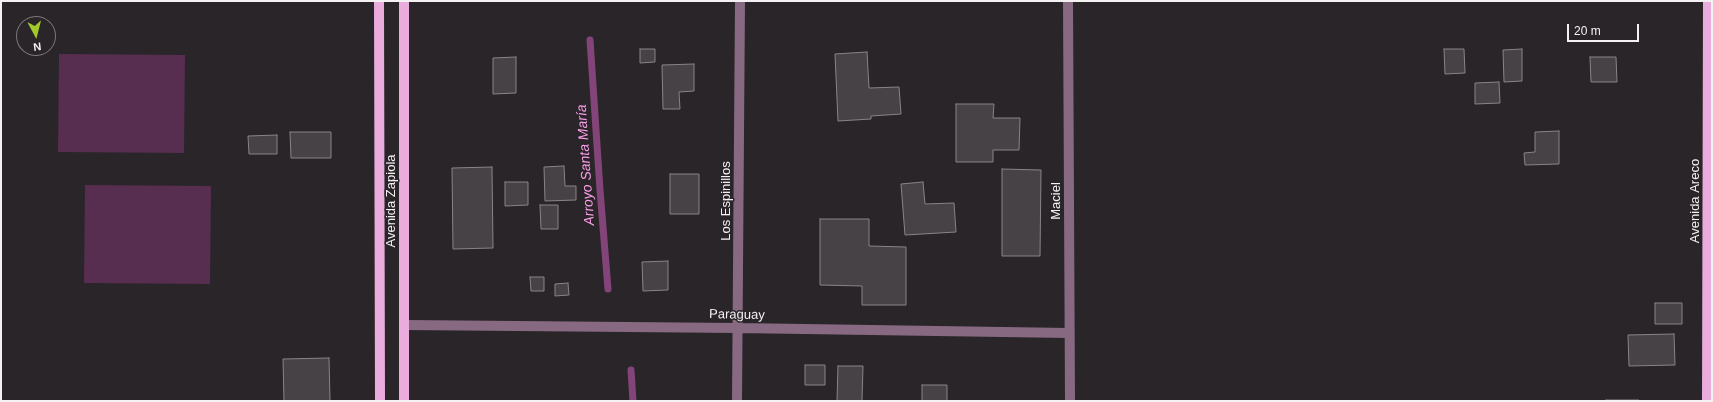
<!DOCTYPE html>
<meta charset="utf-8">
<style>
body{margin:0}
#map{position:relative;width:1713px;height:402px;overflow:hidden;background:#2a2529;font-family:Helvetica,sans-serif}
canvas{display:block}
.frame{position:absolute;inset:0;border:2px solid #f4f1f3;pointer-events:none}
.north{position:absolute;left:16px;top:16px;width:40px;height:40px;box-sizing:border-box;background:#2a2529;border:1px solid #7b777a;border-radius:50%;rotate:173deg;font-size:11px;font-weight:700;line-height:16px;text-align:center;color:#f4f1f3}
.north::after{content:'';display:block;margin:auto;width:14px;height:18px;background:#a1c92a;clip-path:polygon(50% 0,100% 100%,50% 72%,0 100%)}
.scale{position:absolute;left:1567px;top:24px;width:72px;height:18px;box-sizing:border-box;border:2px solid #f4f1f3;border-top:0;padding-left:5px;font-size:12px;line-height:14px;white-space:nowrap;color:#f4f1f3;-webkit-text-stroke:3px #2a2529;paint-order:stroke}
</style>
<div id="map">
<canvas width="1713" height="402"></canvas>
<div class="frame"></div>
<div class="north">N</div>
<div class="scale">20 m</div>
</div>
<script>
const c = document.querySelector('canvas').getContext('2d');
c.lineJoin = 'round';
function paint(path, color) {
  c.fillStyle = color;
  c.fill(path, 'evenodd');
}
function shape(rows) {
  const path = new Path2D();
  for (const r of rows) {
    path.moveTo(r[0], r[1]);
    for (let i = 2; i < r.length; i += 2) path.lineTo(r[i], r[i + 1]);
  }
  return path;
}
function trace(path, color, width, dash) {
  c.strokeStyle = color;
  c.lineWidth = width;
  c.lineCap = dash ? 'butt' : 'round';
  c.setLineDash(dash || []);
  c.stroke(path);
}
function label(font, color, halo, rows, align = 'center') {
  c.font = font + ' Helvetica,sans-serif';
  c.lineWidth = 3;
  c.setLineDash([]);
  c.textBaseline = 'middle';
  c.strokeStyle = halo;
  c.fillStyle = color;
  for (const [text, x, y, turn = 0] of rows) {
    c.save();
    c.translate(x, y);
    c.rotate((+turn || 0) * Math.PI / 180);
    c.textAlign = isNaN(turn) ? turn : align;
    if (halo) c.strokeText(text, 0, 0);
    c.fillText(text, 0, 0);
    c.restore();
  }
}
const green = shape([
 [59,54,185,55,184,153,58,152],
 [85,185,211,186,210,284,84,283]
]);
const stream = shape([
 [590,40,600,190,608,289],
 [631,370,633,401]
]);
const building = shape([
 [640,49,655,49,655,62,640,63,640,49],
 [1444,49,1464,49,1465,73,1445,74,1444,49],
 [1522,49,1522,81,1504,82,1503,50,1522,49],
 [867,52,869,88,899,87,901,114,871,116,871,119,838,121,835,54,867,52],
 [516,57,516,93,493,94,493,58,516,57],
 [1590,57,1616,57,1617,82,1591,82,1590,57],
 [694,64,694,91,679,92,680,109,663,109,662,65,694,64],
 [1499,82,1500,103,1475,104,1475,83,1499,82],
 [956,104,994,104,993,118,1020,118,1019,150,993,150,993,162,956,162,956,104],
 [1559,131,1559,164,1525,165,1524,153,1535,152,1535,132,1559,131],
 [290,132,331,132,331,158,291,158,290,132],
 [277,135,277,154,249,154,248,136,277,135],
 [564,166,565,186,576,186,576,200,545,201,544,167,564,166],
 [492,167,493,248,453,249,452,168,492,167],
 [1002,169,1041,170,1040,256,1002,256,1002,169],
 [670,174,699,174,699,214,670,214,670,174],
 [505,182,528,182,528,205,505,206,505,182],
 [923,182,925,204,954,203,956,232,905,235,901,184,923,182],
 [540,205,558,205,558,229,541,229,540,205],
 [820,219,869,219,869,246,906,247,906,305,862,305,862,286,820,285,820,219],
 [668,261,668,290,643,291,642,262,668,261],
 [530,277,544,277,544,291,531,291,530,277],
 [568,283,569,295,555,296,555,284,568,283],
 [1655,303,1682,303,1682,324,1655,324,1655,303],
 [1674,334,1675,365,1629,366,1628,335,1674,334],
 [329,358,330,401,284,401,283,359,329,358],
 [805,365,825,365,825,385,805,385,805,365],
 [838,366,863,366,862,401,837,401,838,366],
 [922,385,947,385,947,401,922,401,922,385],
 [1606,400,1639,400,1639,401,1606,401,1606,400]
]);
const minor = shape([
 [1068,1,1070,401],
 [405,325,738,328,1069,333],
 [737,401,740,1]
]);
const major = shape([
 [379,1,380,401],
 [404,1,404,401],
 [1707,401,1708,1]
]);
const streetNames = [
 ["Avenida Zapiola",391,201,-90],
 ["Los Espinillos",726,201,-90],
 ["Maciel",1056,201,-90],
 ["Avenida Areco",1695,201,-90],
 ["Paraguay",737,315,1]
];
const waterNames = [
 ["Arroyo Santa María",586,165,-94]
];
paint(green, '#572e50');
trace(stream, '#834479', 7);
paint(building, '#474246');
trace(building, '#8a8489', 1);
trace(minor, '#876a81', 10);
trace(major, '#e9acdd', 10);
label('13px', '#f4f1f3', '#2a2529', streetNames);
label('italic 14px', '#f99ee8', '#2a2529', waterNames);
</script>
